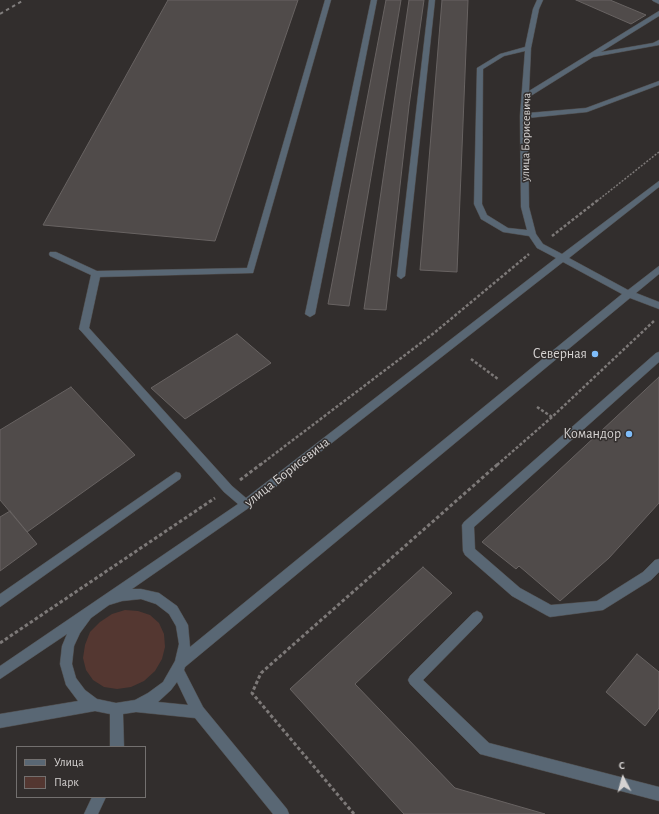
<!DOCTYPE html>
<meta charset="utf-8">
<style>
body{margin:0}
#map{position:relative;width:659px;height:814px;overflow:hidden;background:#322e2d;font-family:"Alegreya Sans",sans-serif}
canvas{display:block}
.legend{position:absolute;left:16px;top:746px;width:130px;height:52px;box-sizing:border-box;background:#322e2d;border:1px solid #73706f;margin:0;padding:5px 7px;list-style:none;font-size:12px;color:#d5d2d1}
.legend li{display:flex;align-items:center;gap:8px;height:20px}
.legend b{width:20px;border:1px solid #73706f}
.north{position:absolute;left:603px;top:758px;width:40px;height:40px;-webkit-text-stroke:3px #322e2d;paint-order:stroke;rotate:354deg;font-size:11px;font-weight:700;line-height:16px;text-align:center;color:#d5d2d1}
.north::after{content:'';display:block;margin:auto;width:14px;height:18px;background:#d5d2d1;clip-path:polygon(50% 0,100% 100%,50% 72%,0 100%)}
</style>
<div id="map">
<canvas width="659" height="814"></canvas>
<ul class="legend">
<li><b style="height:5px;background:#596774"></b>Улица</li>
<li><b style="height:11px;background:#543731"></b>Парк</li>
</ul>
<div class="north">С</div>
</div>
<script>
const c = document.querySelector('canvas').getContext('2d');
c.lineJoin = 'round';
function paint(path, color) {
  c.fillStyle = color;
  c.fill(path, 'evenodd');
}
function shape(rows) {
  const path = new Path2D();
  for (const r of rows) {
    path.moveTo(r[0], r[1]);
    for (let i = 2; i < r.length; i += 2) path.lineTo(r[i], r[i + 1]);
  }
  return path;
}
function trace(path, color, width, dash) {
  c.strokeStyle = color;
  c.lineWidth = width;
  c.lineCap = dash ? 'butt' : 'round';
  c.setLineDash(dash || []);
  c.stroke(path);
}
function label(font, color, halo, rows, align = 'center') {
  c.font = font + ' "Alegreya Sans",sans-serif';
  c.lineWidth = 3;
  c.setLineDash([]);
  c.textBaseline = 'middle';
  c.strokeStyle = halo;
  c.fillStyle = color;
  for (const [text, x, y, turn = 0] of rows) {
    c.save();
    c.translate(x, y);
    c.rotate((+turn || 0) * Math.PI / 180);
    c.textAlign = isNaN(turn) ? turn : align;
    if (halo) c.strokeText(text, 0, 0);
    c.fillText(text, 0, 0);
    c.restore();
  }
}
const green = shape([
 [125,610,138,611,150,615,159,623,164,634,165,647,162,659,155,671,144,681,131,687,117,689,104,687,93,680,86,670,83,658,85,645,90,632,100,622,112,614]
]);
const building = shape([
 [168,0,298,0,215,241,43,225,168,0],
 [386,0,401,0,349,306,328,304,386,0],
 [409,0,424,0,409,106,386,310,364,309,409,0],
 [442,0,468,0,457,272,420,270,442,0],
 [576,0,610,0,646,15,631,24,576,0],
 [237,334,271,363,185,419,151,388,237,334],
 [659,377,659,503,609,558,560,601,519,566,516,569,482,542,659,377],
 [71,387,135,455,27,532,0,500,0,430,71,387],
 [10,511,37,544,0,571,0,517,10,511],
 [423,567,452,593,355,684,455,788,545,814,404,814,290,689,423,567],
 [637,654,659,672,659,708,645,726,606,692,637,654]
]);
const pathFar2 = shape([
 [597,201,659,152]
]);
const pathFar1 = shape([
 [552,236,598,200],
 [471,359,498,379],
 [537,407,552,417],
 [260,465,434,333,529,254],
 [497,465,552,417,655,320]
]);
const path = shape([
 [240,480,261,464],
 [0,643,215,498],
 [354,814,252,693,261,673,498,464]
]);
const minor = shape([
 [325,0,331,0,253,273,100,277,89,328,232,486,246,498,556,258,537,248,529,236,503,232,481,219,474,204,477,68,500,54,525,47,533,9,537,0,543,0,539,9,531,48,529,91,659,11,659,16,601,52,653,43,659,40,659,45,593,57,529,97,528,113,586,108,659,81,659,85,587,112,528,118,529,207,536,234,543,244,562,254,659,181,659,187,569,258,628,290,659,266,659,274,636,293,659,302,659,309,630,298,185,667,184,670,203,707,287,809,289,814,273,814,195,718,136,712,123,714,124,747,110,747,110,714,95,711,0,728,0,714,78,701,66,685,60,664,62,646,67,634,0,679,0,666,238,504,224,492,81,331,79,329,91,275,50,256,49,254,50,252,56,252,97,271,247,268,325,0],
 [525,51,520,116,521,207,527,230,508,228,487,215,482,204,483,69,504,56,525,51],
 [563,262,622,294,190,647,188,625,177,606,159,593,141,589,132,589,250,507,563,262],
 [141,599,156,604,169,614,176,626,179,644,175,661,163,682,148,693,135,700,116,703,97,699,85,690,76,678,72,664,74,646,80,633,91,618,109,605,122,601,141,599],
 [177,682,188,705,158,702,171,690,177,682],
 [371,0,377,0,315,314,310,317,305,314,371,0],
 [429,0,435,0,405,276,401,279,397,276,429,0],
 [652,0,659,0,659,4,653,1,652,0],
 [659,352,659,362,474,527,475,549,520,588,551,605,597,601,643,572,655,560,659,559,659,572,651,580,603,610,550,617,546,615,512,596,465,555,463,551,462,525,464,522,656,353,659,352],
 [176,472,180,473,181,476,180,479,0,607,0,594,176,472],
 [477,611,481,613,483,617,481,621,423,680,489,743,659,787,659,801,480,754,410,684,408,680,410,676,473,613,477,611],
 [92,797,106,797,98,814,84,814,92,797]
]);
const rail = shape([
 [0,14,24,0]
]);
const markers = [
 [595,354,4,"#7fbdfa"],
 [629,434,4,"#7fbdfa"]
];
const farStreetnames = [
 ["улица Борисевича",526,137,-89]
];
const poiNames = [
 ["Северная",587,354],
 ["Командор",621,434]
];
const streetNames = [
 ["улица Борисевича",287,472,-38]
];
paint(green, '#543731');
paint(building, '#504b4a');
trace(building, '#686362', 1);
trace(minor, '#4f4c4b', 1);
trace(pathFar2, '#7d7978', 1.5, [2, 1.5]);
trace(pathFar1, '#7d7978', 2.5, [3, 2]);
trace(path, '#7d7978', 3, [3.5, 2.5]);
paint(minor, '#596774');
trace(rail, '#817e7d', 2, [3.5, 3.5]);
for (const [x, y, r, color] of markers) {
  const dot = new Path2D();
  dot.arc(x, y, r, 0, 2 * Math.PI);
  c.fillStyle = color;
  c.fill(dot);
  trace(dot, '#322e2d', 1.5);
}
label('12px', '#d5d2d1', '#322e2d', farStreetnames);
label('14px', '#d5d2d1', '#322e2d', poiNames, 'right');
label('14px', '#d5d2d1', '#322e2d', streetNames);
</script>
